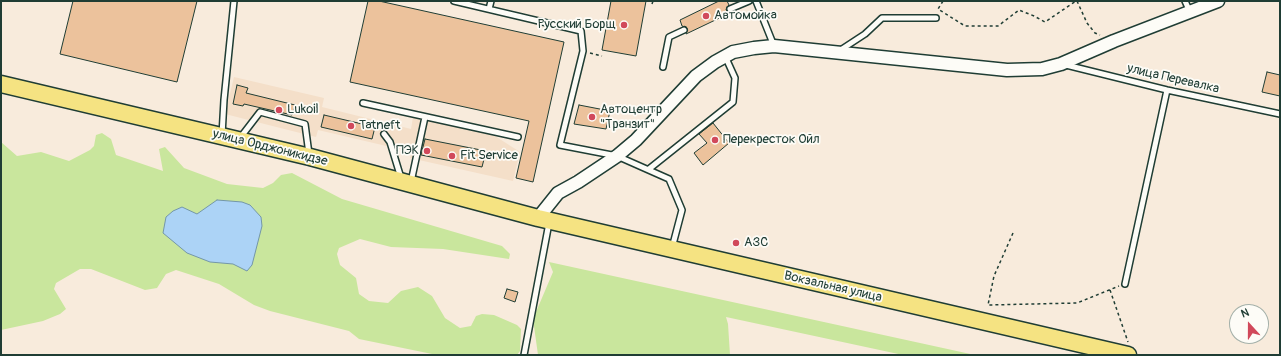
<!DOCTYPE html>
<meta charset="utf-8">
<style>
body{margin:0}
#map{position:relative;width:1281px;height:356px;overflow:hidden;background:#f8ebdc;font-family:Pangolin,sans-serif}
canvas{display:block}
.frame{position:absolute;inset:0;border:2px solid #1f3d34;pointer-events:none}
.north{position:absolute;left:1229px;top:304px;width:40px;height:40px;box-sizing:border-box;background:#fdfcf7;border:1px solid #a4b0a9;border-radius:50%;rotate:339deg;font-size:11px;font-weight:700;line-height:16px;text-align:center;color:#1f3d34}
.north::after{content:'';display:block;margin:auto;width:14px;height:18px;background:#d1495b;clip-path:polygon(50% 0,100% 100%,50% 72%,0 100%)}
</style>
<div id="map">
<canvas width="1281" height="356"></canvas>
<div class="frame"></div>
<div class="north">N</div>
</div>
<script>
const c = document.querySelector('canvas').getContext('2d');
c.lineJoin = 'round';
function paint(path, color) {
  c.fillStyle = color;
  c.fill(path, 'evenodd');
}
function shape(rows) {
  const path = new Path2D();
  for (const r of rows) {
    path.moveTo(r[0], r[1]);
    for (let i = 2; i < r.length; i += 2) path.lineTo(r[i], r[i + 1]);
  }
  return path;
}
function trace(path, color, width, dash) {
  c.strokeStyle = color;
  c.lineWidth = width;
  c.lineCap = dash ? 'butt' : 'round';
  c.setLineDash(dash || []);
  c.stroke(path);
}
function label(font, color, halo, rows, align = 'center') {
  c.font = font + ' Pangolin,sans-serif';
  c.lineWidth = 3.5;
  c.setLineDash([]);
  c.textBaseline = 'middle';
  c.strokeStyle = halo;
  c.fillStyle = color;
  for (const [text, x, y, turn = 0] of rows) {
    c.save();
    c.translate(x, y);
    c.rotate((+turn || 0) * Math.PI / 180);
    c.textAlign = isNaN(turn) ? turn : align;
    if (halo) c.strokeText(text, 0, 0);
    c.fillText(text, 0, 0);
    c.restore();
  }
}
const built = shape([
 [234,77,324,98,322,107,411,129,413,117,495,136,520,152,513,181,410,158,412,152,318,130,316,137,225,114]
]);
const green = shape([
 [102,133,111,139,116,155,163,171,159,149,165,147,184,168,227,184,263,188,273,183,281,175,292,173,342,199,502,246,510,254,509,259,443,249,391,247,360,239,339,248,337,254,340,265,356,278,359,294,369,301,388,303,401,291,418,287,432,296,445,318,460,328,471,326,476,316,482,314,494,315,517,325,521,329,520,351,517,355,437,355,359,339,349,331,270,311,254,305,219,284,176,270,166,274,157,288,145,290,91,269,80,269,56,283,54,289,66,309,60,314,43,321,1,330,1,142,17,156,41,152,69,161,90,150,94,146,96,135],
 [549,262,975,355,903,355,726,317,728,324,730,355,538,355,533,319,553,272]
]);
const water = shape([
 [217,200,242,202,250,205,261,217,262,226,252,265,247,271,233,264,210,262,187,253,163,233,166,217,173,211,182,207,197,214,217,200]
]);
const building = shape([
 [73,1,197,1,177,82,60,54,73,1],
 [368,1,379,1,564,42,533,182,516,178,529,121,350,82,368,1],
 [611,1,646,1,636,56,602,50,611,1],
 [719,1,727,1,729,5,727,7,726,10,730,13,686,34,687,28,682,26,680,20,719,1],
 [1267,72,1280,75,1280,96,1262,92,1267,72],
 [237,85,248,88,246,93,295,105,292,115,244,104,243,106,233,104,237,85],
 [579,105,610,111,606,129,574,124,579,105],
 [324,115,375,127,372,139,321,127,324,115],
 [713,123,729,143,703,165,694,153,707,143,699,134,713,123],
 [425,139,486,151,482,167,421,155,425,139],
 [507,289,518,292,515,302,504,298,507,289]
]);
const path = shape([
 [943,1,938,9,965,26,998,26,1019,10,1034,16,1045,22,1076,1],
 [1077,1,1087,23,1095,33,1100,35],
 [652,4,653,1],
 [590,53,602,56],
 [1013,233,994,276,988,305,1077,303,1119,286],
 [1110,290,1128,342]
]);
const service = shape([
 [454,1,581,31,583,51,560,145,617,156,669,179,682,210,672,248],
 [756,1,774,46],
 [1185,1,1190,12],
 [489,9,491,1],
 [730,9,749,1],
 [839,51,865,34,882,18,936,18],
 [1066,65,1167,90,1280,114],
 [663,67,669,37,684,30],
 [363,103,518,137],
 [384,134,390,142,401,178],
 [222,135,224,100,234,1],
 [240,138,260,112,305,124,309,154],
 [649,169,733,102,735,78,725,56],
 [411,182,425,117],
 [1125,284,1167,90],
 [524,355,549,223]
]);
const tertiary = shape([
 [538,218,558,193,578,182,617,156,636,140,696,76,715,62,733,52,754,48,774,46,1007,70,1042,69,1061,64,1114,41,1218,1]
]);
const primary = shape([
 [1,84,310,157,538,218,1128,355]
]);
const markers = [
 [706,16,4,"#d1495b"],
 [624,25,4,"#d1495b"],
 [279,110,4,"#d1495b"],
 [592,117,4,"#d1495b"],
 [351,126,4,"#d1495b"],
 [715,140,4,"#d1495b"],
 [427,151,4,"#d1495b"],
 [452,156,4,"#d1495b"],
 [736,243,4,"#d1495b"]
];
const poiNames = [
 ["Автомойка",714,16],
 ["Русский Борщ",616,25,"right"],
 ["Lukoil",287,110],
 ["Автоцентр",600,110],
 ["\"Транзит\"",600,125],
 ["Tatneft",359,126],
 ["Перекресток Ойл",723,140],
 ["ПЭК",419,151,"right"],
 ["Fit Service",460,156],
 ["АЗС",744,243]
];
const streetNames = [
 ["улица Перевалка",1173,79,13],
 ["улица Орджоникидзе",270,148,14],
 ["Вокзальная улица",833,287,13]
];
paint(built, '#f4dfc9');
paint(green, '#c9e69d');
paint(water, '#acd3f6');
trace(water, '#7497a8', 1);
paint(building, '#ecc29c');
trace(building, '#1f3d34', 1);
trace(service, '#1f3d34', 8);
trace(tertiary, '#1f3d34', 15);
trace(primary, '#1f3d34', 19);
trace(path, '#1f3d34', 1.5, [3, 3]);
trace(service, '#fdfcf7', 5);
trace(tertiary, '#fdfcf7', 12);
trace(primary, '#f5e382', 16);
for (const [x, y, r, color] of markers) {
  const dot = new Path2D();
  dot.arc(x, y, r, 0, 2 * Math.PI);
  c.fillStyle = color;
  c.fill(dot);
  trace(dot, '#fdfcf7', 1.5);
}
label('13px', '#1f3d34', '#fdfcf7', poiNames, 'left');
label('13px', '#1f3d34', '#fdfcf7', streetNames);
</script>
